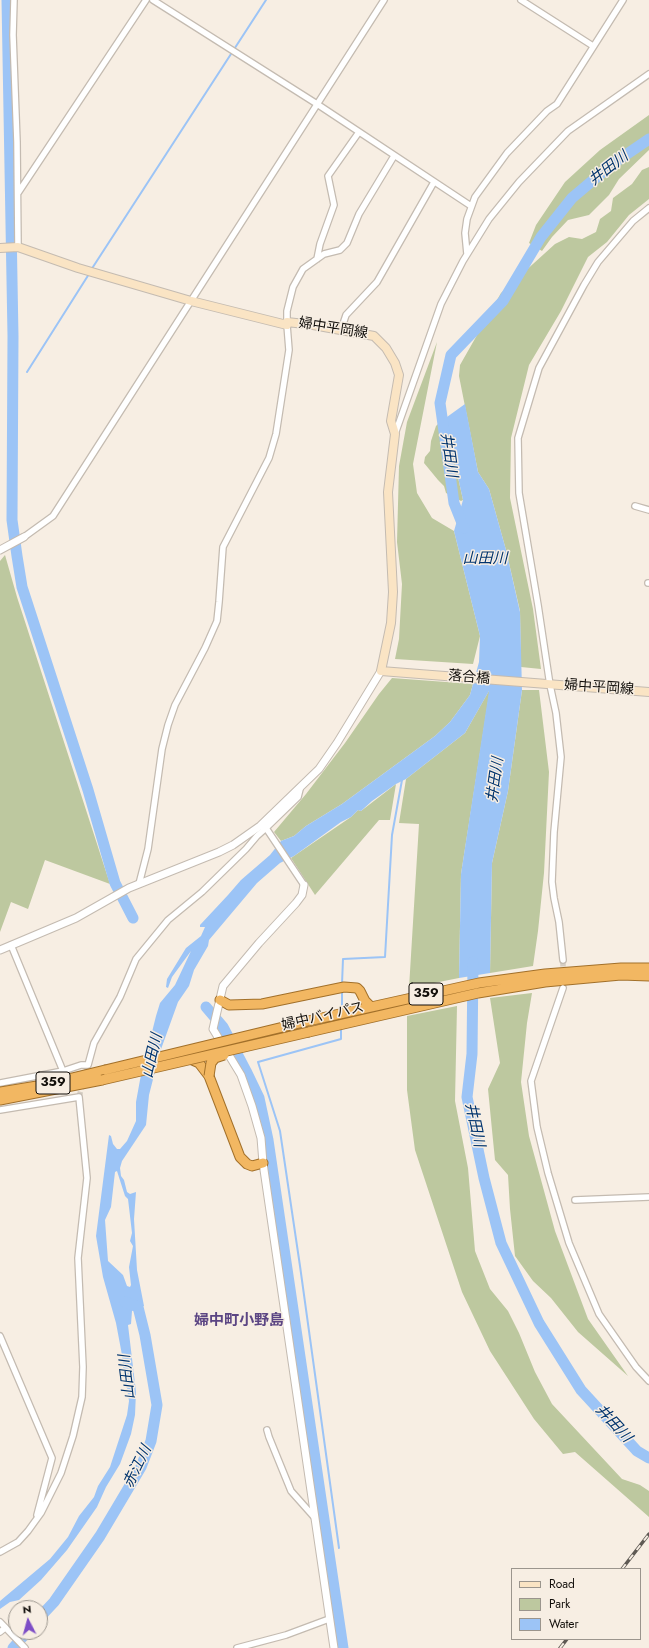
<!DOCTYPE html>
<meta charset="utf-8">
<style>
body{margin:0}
#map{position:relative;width:649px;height:1648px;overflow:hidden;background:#f7eee3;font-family:Jost,sans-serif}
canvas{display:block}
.legend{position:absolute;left:511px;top:1568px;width:130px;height:72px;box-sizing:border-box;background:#f7eee3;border:1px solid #9b958d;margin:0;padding:5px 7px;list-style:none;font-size:12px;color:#120f0b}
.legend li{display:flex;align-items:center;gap:8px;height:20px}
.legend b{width:20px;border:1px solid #9b958d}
.north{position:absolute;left:8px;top:1600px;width:40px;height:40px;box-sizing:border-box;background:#f7eee3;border:1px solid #9b958d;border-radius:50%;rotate:354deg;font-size:11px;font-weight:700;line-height:16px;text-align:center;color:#120f0b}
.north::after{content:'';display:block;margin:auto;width:14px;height:18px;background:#7d4dc6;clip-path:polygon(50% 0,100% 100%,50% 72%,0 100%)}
</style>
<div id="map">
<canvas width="649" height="1648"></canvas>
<ul class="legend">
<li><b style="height:5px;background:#fae4c4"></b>Road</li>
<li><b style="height:11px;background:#bdc89f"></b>Park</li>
<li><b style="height:11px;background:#9cc4f6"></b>Water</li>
</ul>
<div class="north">N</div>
</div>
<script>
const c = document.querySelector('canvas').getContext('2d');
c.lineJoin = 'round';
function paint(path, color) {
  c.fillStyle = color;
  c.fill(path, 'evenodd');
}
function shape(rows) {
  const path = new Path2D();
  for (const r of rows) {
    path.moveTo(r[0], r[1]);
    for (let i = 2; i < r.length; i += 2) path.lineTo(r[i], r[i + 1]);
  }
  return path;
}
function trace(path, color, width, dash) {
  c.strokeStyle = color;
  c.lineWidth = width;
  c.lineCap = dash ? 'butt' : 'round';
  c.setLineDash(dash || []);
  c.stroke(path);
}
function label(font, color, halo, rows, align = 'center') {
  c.font = font + ' Jost,"Noto Sans JP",sans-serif';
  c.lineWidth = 3;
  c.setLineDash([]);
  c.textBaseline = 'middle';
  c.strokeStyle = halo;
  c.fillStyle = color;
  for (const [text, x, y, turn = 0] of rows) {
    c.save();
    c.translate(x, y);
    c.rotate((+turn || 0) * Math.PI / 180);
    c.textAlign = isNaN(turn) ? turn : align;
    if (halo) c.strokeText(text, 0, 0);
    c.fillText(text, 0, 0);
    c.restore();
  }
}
const green = shape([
 [649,115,649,150,619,179,609,195,589,215,568,220,552,237,542,251,529,243,536,225,565,182,600,150],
 [649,167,649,199,629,215,607,242,588,257,561,311,529,365,511,438,510,498,533,609,541,669,521,667,520,611,506,550,489,489,478,472,459,376,460,365,501,293,555,244,569,237,582,239,596,232,600,219,611,211,613,198,632,184,642,170],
 [437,342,413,464,417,493,432,518,454,531,480,636,473,664,395,659,399,639,402,584,397,542,399,466,407,422],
 [440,422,454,459,463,500,461,501,446,493,444,486,438,480,424,463,425,457,430,451,431,441,436,426],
 [5,555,17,597,110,884,45,860,28,909,11,902,0,932,0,561],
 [392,678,473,684,470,695,450,722,435,736,342,804,306,826,294,836,281,841,274,832,306,794,345,743,379,694],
 [490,689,461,874,459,978,409,988,419,824,399,823,406,779,465,733],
 [522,690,539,690,549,772,544,873,538,931,533,966,490,973,492,863,508,791],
 [396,784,390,820,379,820,315,895,291,858,351,817,358,810,361,811],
 [532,993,527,1023,521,1082,529,1136,555,1231,588,1319,628,1376,578,1332,551,1298,533,1281,515,1256,510,1209,508,1175,495,1160,492,1130,488,1089,500,1063,490,998],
 [457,1006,455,1101,468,1168,475,1251,490,1289,508,1311,519,1333,535,1372,552,1404,622,1479,640,1485,649,1491,649,1517,575,1452,563,1454,534,1419,490,1351,462,1292,415,1150,407,1090,407,1016]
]);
const water = shape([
 [465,404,478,472,489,489,506,550,520,612,522,690,508,791,492,863,490,973,459,978,461,874,489,691,465,733,406,779,396,784,372,801,361,811,358,810,351,817,341,822,294,856,280,863,257,883,209,940,208,946,194,970,189,986,178,1002,160,1052,149,1095,146,1125,122,1161,120,1168,121,1176,124,1180,127,1192,130,1194,136,1192,134,1219,137,1270,144,1306,133,1308,132,1311,131,1324,128,1325,136,1392,135,1415,131,1434,120,1464,106,1487,97,1507,67,1550,41,1580,19,1600,10,1602,0,1609,0,1601,50,1559,68,1537,79,1516,94,1497,98,1486,110,1467,127,1415,129,1401,127,1388,125,1386,122,1355,116,1323,103,1277,96,1236,109,1135,111,1136,113,1144,117,1149,120,1149,127,1141,136,1121,136,1102,140,1080,156,1016,160,1003,175,985,191,951,172,977,168,988,166,987,167,979,186,948,201,936,205,927,200,927,200,925,228,895,241,880,270,855,281,841,294,836,306,826,342,804,435,736,450,722,470,695,479,662,480,636,454,531,463,500,454,459,440,422],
 [117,1171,125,1196,128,1199,132,1233,130,1241,133,1246,129,1267,131,1285,130,1287,127,1286,123,1275,108,1261,105,1220,111,1207,115,1172]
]);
const stream = shape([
 [91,270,266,0],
 [27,372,89,274],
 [342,984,343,959,385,957,392,835,402,780],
 [342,1010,342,990],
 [339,1548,300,1266,280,1131,258,1062,341,1039,341,1028]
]);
const river = shape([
 [7,0,13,336,12,520,17,556,22,587,88,790,115,883,133,918],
 [464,528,454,503,440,403,451,355,503,301,541,237,572,198,611,165,649,139],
 [473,962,472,1054,467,1097,484,1178,501,1243,539,1323,581,1390,637,1451,649,1458],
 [206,1007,223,1027,246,1071,259,1098,268,1140,343,1648],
 [40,1617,54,1602,100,1536,141,1467,151,1441,157,1405,145,1335,138,1307,125,1302],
 [13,1648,27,1632]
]);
const minorTunnel = shape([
 [563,975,563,960],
 [79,1097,88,1065]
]);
const minor = shape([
 [14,0,13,35,17,142,18,247],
 [153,0,317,104,471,206],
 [521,0,593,46],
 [18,193,146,0],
 [467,254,465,233,467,219,475,197,507,153,547,111,557,104,623,0],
 [317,259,320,244,334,205,328,176,359,132],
 [287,322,287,311,293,287,303,269,324,254,340,250,347,243,359,214,394,156],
 [341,330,346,315,377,282,434,182],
 [395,434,441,304,463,261,489,219,519,182,568,131,649,74],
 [635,506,649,510],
 [24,537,53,516,384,0],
 [648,583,649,583],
 [300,789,298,797,266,828,304,885],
 [139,884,148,849,162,749,168,725,175,705,205,648,217,621,219,602,223,547,269,458,276,434,289,350,287,325],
 [11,945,63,1071],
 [563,960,559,922,554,898,552,882,554,832,561,757,556,713,550,685,538,605,519,493,518,438,539,368,584,285,598,262,633,221,649,208],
 [563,988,531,1081,537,1127,548,1173,569,1243,599,1314,636,1367,649,1381],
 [0,1083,63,1071,81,1065,88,1065,94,1043,120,997,136,959,168,920,202,892,246,849,257,836,266,828],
 [0,1110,79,1097,87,1178,78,1258,83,1367,82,1397,73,1436,61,1473,41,1513,28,1531,18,1542,0,1552],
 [575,1200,649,1197],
 [0,1336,52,1458,37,1515],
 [267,1430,269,1437,291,1491,315,1518],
 [0,1622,25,1648],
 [0,1632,5,1628],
 [237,1648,286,1635,329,1619]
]);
const tertiary = shape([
 [0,550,24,537],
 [304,885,302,895,296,903,259,943,223,986,213,1029,241,1075,252,1106,261,1138,263,1163,334,1648],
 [0,950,76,918,129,888,219,852,233,845,260,826,319,769,337,743,381,671]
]);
const secondary = shape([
 [0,248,18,247,78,268,191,301,287,325,287,322,313,325,374,336,386,348,395,363,399,375,391,421,395,434,388,492,393,592,391,623,381,671,649,692]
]);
const trunk = shape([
 [220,1000,229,1005,262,1004,344,987,357,988,360,991,365,1001,370,1006],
 [308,1021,479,983,545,974,621,968,649,968],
 [309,1032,478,993,545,982,621,975,649,976],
 [190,1059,199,1063,209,1076,240,1157,247,1164,252,1166,263,1163],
 [0,1092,43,1085,105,1070],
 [0,1100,102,1080]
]);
const rail = shape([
 [622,1569,649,1534],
 [560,1648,567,1639]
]);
const trunkBridge = shape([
 [105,1070,308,1021],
 [209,1076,211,1063,215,1058,224,1055],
 [102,1080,309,1032]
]);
const shields = [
 [426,994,34],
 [53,1083,34]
];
const shieldNames = [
 ["359",426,994],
 ["359",53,1083]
];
const streetNames = [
 ["婦中平岡線",333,329,9],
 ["落合橋",469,678,5],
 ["婦中平岡線",599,688,4],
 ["婦中バイパス",323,1017,-13]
];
const waterNames = [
 ["井田川",609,169,-38],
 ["井田川",448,455,82],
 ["山田川",485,559],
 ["井田川",496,780,-82],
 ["山田川",153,1056,-77],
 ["井田川",474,1125,78],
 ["山田川",128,1377,-97],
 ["井田川",613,1424,47],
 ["赤江川",138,1467,-64]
];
const neighbourhoodNames = [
 ["婦中町小野島",239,1321]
];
paint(green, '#bdc89f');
paint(water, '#9cc4f6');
trace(stream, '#9cc4f6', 2);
trace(river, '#9cc4f6', 11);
trace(minorTunnel, '#d5cdc3', 5.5, [5.5, 3]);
trace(minor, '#c4bbb1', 8);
trace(tertiary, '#c4bbb1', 9);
trace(secondary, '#c4bbb1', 10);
trace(trunk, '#a2702a', 11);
trace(minor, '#fff', 5.5);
trace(tertiary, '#fff', 7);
trace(secondary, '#fae4c4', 8);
trace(trunk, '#f2b762', 9);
trace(rail, '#5f5a54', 3.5);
trace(rail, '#f7eee3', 2, [6]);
trace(trunkBridge, '#a2702a', 11, []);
trace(trunkBridge, '#f2b762', 9);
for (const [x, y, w] of shields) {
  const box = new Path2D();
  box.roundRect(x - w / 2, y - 11, w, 22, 3);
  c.fillStyle = '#f7eee3';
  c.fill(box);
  trace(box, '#120f0b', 1);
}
label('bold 13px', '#120f0b', null, shieldNames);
label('14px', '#120f0b', '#f7eee3', streetNames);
label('italic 15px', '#00346e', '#f7eee3', waterNames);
label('bold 15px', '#5b4583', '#f7eee3', neighbourhoodNames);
</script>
